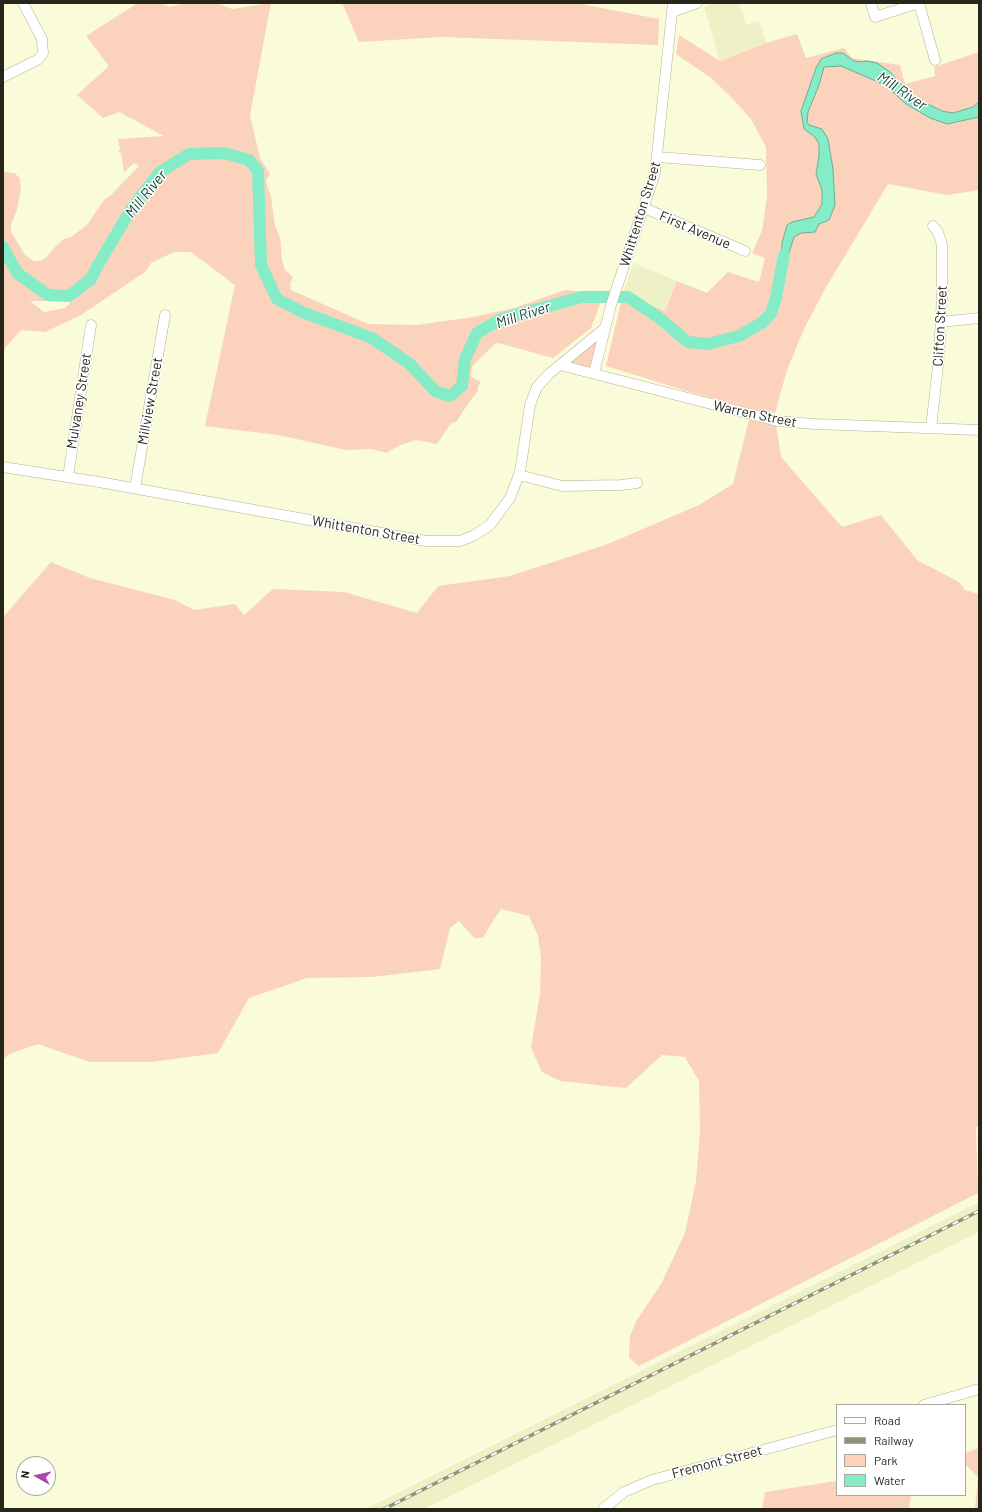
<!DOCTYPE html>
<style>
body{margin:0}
#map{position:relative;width:982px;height:1512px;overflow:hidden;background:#f9fbd9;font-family:Barlow,sans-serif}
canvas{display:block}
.frame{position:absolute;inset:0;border:4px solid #26271a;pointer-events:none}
.legend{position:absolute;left:836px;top:1404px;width:130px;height:92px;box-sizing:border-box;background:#fff;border:1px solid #a8a9a3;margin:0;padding:5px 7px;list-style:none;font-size:12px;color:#26271a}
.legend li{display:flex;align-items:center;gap:8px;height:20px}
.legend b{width:20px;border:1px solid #a8a9a3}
.north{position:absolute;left:16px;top:1456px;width:40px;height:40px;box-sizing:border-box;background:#fff;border:1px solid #a8a9a3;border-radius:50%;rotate:278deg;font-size:11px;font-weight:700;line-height:16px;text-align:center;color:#26271a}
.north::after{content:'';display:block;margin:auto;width:14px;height:18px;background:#a748b0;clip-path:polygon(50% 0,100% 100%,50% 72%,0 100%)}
</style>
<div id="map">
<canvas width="982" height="1512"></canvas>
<div class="frame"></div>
<ul class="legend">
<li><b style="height:5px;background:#fff"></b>Road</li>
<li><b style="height:5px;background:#90927a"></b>Railway</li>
<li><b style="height:11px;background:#fbd3bc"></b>Park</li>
<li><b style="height:11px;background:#84ecc6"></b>Water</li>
</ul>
<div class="north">N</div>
</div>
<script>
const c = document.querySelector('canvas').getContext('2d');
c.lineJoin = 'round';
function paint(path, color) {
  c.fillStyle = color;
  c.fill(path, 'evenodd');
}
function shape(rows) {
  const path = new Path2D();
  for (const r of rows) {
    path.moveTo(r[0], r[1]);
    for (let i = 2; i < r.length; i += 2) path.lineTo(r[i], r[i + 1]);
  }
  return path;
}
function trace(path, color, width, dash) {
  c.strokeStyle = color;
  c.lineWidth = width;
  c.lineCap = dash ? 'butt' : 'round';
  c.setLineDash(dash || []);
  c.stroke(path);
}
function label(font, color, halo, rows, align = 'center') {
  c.font = font + ' Barlow,sans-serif';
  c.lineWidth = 3;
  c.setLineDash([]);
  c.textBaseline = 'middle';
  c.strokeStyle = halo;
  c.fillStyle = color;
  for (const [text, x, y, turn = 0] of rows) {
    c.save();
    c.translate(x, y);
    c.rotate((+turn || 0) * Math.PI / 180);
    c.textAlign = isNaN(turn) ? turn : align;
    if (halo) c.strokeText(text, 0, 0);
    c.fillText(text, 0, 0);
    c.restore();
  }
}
const built = shape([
 [714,3,739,3,746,25,759,21,766,43,720,61,704,7],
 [633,263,677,281,665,311,623,294],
 [979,1202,979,1232,424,1509,365,1509]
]);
const green = shape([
 [138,3,161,3,170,7,184,3,217,3,232,9,271,3,250,115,260,158,270,174,266,181,271,197,275,225,280,238,282,260,285,270,293,277,290,284,291,290,368,324,417,325,473,317,514,308,565,290,604,294,591,328,553,358,498,343,495,344,476,362,472,367,471,377,481,382,478,387,478,391,470,401,456,422,451,423,437,444,416,440,400,445,386,453,372,449,346,450,278,435,205,426,235,285,191,252,174,252,151,263,145,272,81,315,45,332,21,330,5,348,3,358,3,172,15,173,20,179,21,188,17,210,11,224,11,232,25,255,34,261,39,261,46,258,56,246,64,239,71,237,87,225,104,200,111,195,139,166,134,163,124,172,121,153,117,151,120,150,118,139,164,136,119,112,103,118,77,95,109,66,86,36],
 [82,290,65,308,44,312,30,301,53,301,62,296],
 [342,3,576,3,659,19,658,45,442,37,359,42],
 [797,34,806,58,844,48,852,58,900,65,905,84,935,76,934,67,979,52,979,190,947,195,888,184,825,289,804,329,787,370,775,413,760,411,693,393,606,366,623,294,665,311,677,281,707,293,728,272,759,282,765,258,752,253,762,231,767,196,766,147,751,119,730,96,711,78,676,54,679,35,720,61,766,43],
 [597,339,591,368,568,363],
 [749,420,776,425,781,457,842,527,881,515,917,560,959,582,965,590,979,594,979,1127,976,1127,978,1193,639,1366,629,1358,630,1336,637,1320,661,1284,685,1233,696,1181,700,1131,699,1081,685,1057,662,1055,626,1088,560,1081,542,1072,531,1048,540,994,541,958,538,936,529,916,501,909,489,927,483,938,474,938,459,921,450,928,440,969,372,977,307,978,249,998,218,1053,152,1062,90,1062,38,1044,9,1054,3,1060,3,617,51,562,90,578,175,600,194,610,235,604,244,615,273,589,344,592,417,613,438,586,510,576,608,544,699,505,733,484],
 [979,1448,979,1509,975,1509,978,1477,965,1464,965,1453],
 [837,1481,837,1495,911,1495,909,1509,762,1509,765,1492]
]);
const water = shape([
 [836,53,843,53,854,61,861,62,867,61,877,63,890,72,912,96,942,111,953,113,973,107,979,102,979,117,947,124,930,118,906,104,885,85,841,66,824,67,819,85,808,112,807,122,809,125,822,129,828,139,833,169,835,205,829,220,819,224,815,232,801,233,794,237,781,278,782,243,787,225,792,222,814,217,822,204,822,190,816,174,819,156,819,144,815,137,804,129,801,111,816,68,821,59,836,53]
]);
const river = shape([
 [3,247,17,273,48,295,69,296,91,279,98,265,130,211,160,172,189,154,225,153,249,160,258,171,261,265,277,299,302,312,372,338,410,364,435,391,450,396,462,386,465,359,477,333,501,319,582,297,628,297,658,317,688,342,708,344,739,336,763,322,771,313,776,298,784,255]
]);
const minor = shape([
 [871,3,875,17,919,3],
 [919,3,935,60],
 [672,12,697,3],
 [3,77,39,59,43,53,42,39,23,3],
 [658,157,760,165],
 [644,208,745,251],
 [941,322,979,318],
 [560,365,777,421,815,424,979,430],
 [594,373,611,305,655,173,673,3],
 [931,428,939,357,942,295,942,245,938,232,933,226],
 [3,467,99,482,426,541,460,541,473,536,490,525,510,498,520,472,530,405,537,387,549,374,605,328],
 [519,475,562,486,621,485,637,483],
 [68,477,91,325],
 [135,488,165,315],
 [924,1405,979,1389],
 [603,1509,624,1492,652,1480,837,1430]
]);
const rail = shape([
 [384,1509,979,1211]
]);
const streetNames = [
 ["Whittenton Street",640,214,-73],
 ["First Avenue",695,230,23],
 ["Clifton Street",940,326,-87],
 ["Mulvaney Street",79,401,-81],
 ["Millview Street",150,401,-80],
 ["Warren Street",755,414,12],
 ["Whittenton Street",366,530,10],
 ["Fremont Street",717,1462,-15]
];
const waterNames = [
 ["Mill River",902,91,34],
 ["Mill River",146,194,-51],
 ["Mill River",523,315,-18]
];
paint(built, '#eef0c6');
paint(green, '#fbd3bc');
paint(water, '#84ecc6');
trace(water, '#68b192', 1);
trace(river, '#84ecc6', 12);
trace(minor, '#b2b393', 11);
trace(minor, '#fff', 10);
trace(rail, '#90927a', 3.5);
trace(rail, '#fff', 2, [6]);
label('14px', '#26271a', '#fff', streetNames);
label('italic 15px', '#184636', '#fff', waterNames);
</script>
